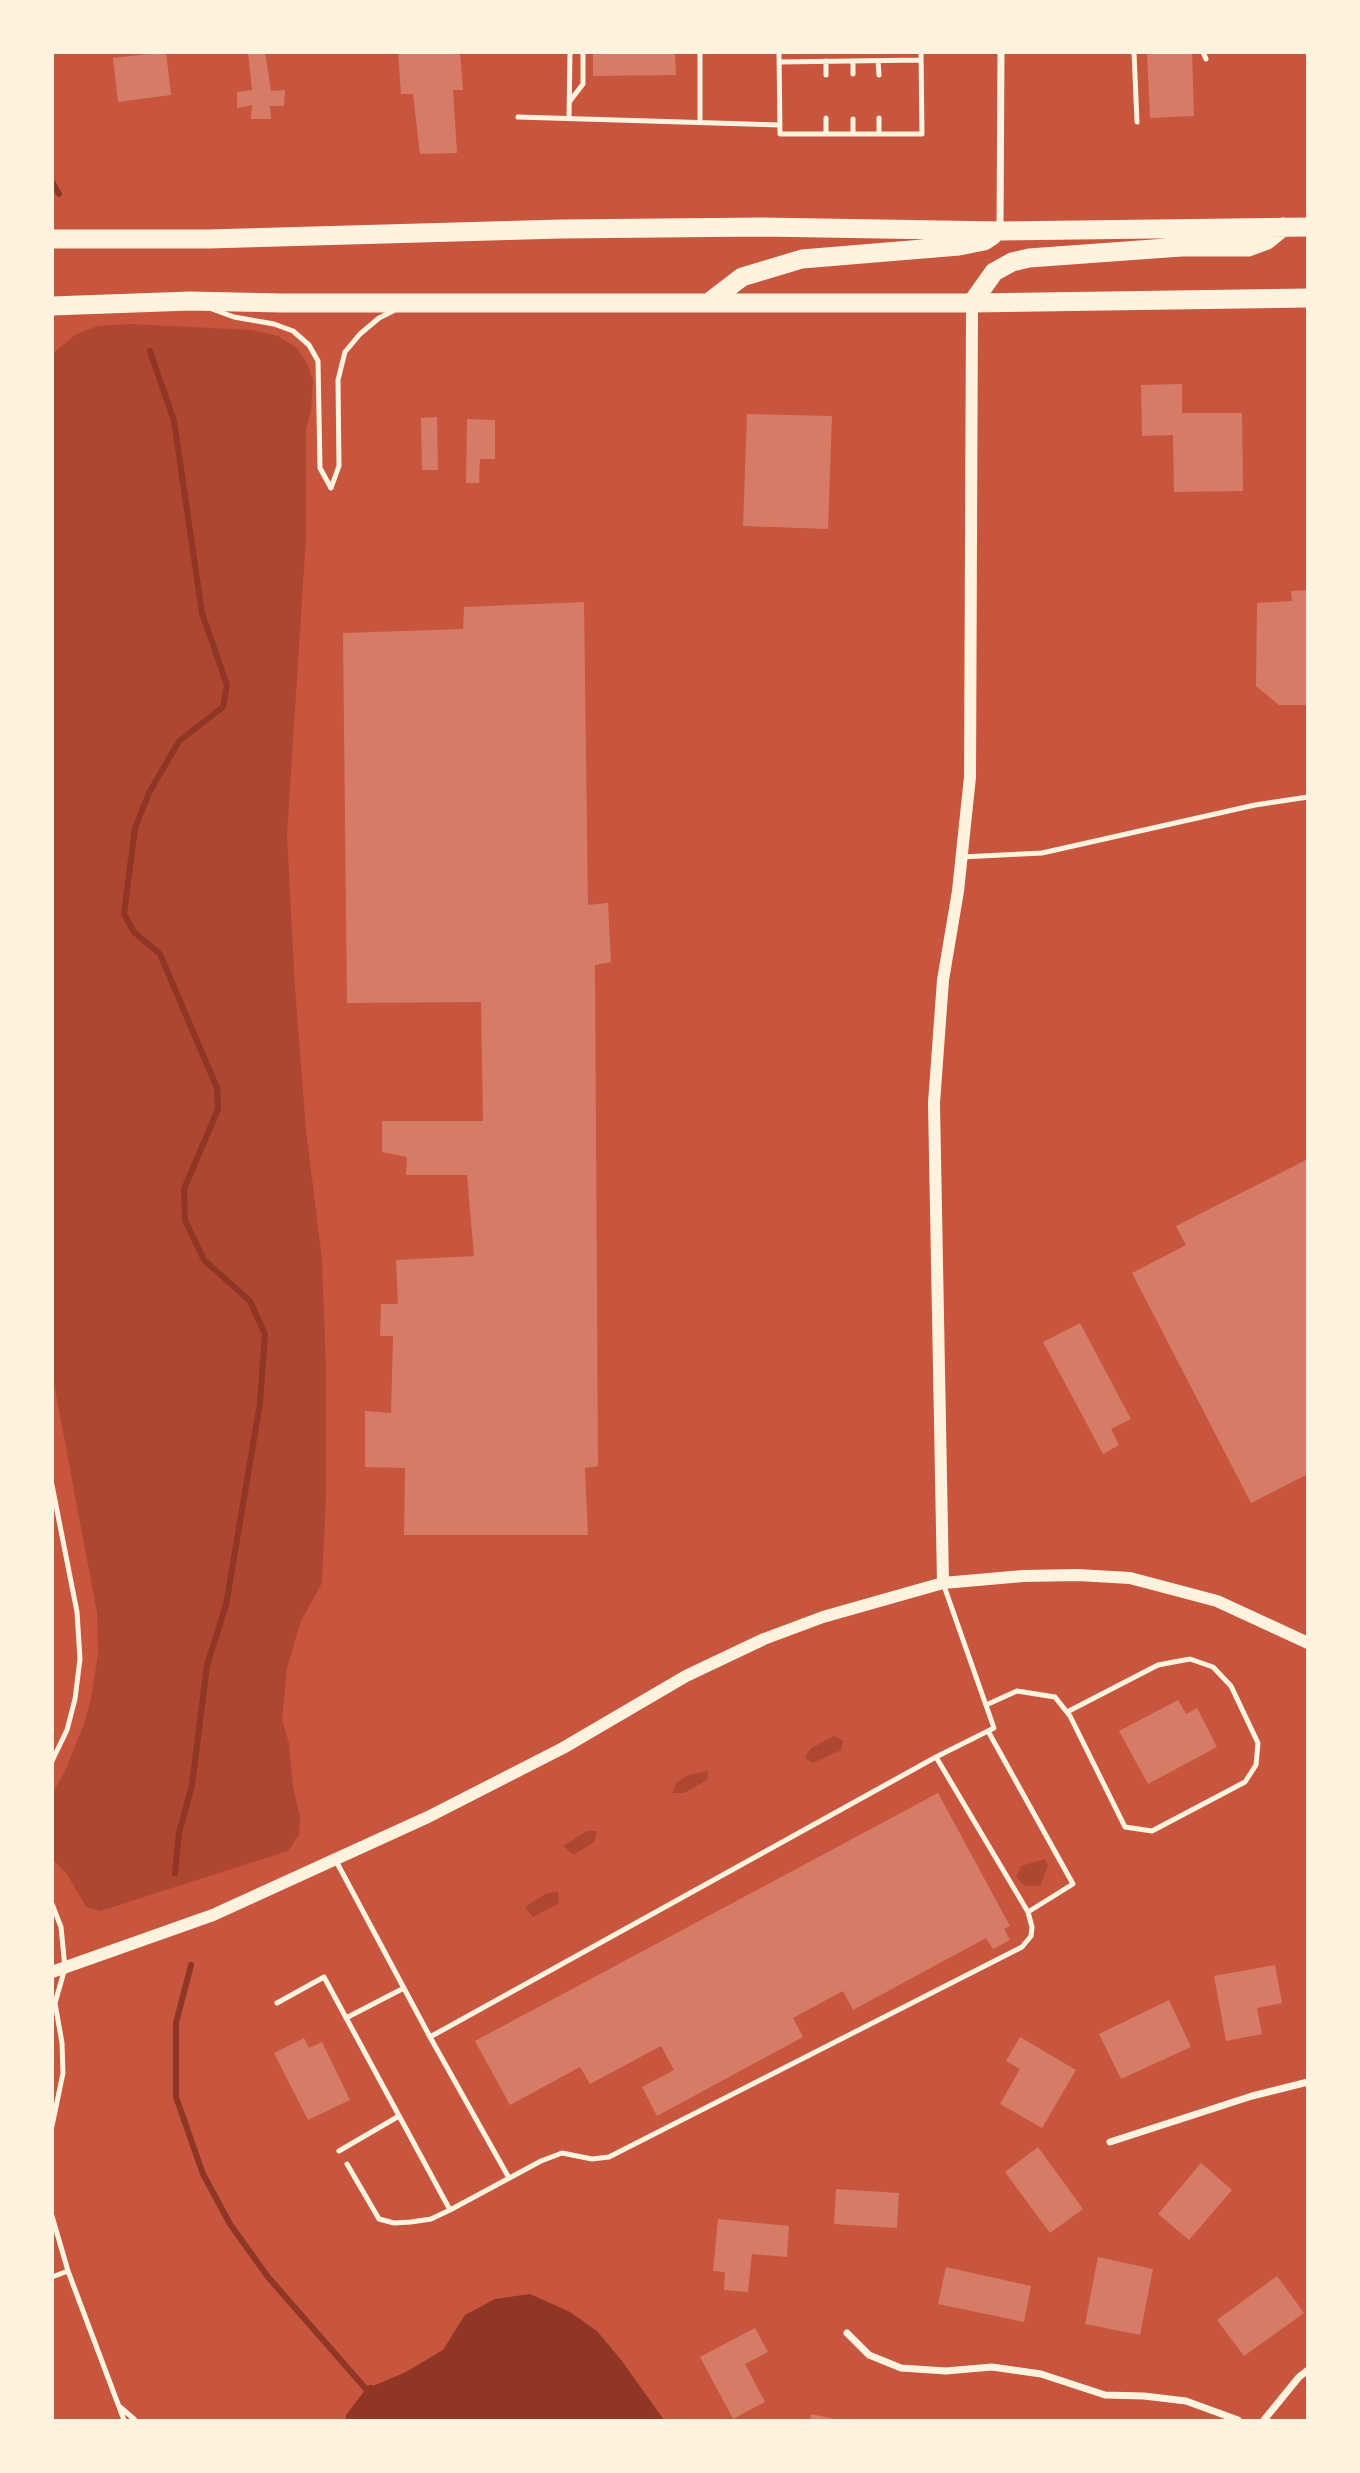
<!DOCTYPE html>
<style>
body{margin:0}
#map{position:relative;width:1360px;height:2473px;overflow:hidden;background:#c8553d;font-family:Literata,serif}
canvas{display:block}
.frame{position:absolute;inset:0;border:54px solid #fff3e0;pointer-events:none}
</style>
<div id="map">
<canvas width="1360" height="2473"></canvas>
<div class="frame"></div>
</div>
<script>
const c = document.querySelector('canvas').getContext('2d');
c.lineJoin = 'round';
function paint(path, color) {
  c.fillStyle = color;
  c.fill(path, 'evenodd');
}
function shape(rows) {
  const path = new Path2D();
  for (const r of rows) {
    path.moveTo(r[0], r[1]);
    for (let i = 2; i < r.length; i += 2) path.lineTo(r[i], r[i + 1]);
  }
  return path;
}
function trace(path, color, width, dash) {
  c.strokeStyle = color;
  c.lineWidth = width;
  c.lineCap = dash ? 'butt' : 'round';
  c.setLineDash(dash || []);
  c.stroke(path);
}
const green = shape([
 [130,324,252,330,278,336,296,347,307,363,313,380,311,411,306,429,306,537,287,835,295,988,306,1130,322,1259,326,1368,326,1494,322,1583,301,1621,287,1668,282,1720,289,1743,293,1787,300,1817,299,1835,288,1851,100,1911,86,1907,67,1874,52,1859,53,1793,65,1771,84,1724,91,1698,98,1654,97,1613,52,1373,52,354,75,335,97,326],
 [834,1736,843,1741,841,1750,813,1763,805,1758,810,1749],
 [708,1771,707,1780,684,1793,672,1793,676,1783,688,1775],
 [587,1831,597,1831,594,1842,574,1855,563,1846],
 [1045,1859,1048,1866,1040,1886,1025,1886,1016,1877,1021,1866],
 [558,1892,559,1903,533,1917,525,1907,547,1893]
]);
const water = shape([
 [530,2294,570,2312,597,2331,622,2361,664,2420,346,2420,346,2415,366,2389,406,2372,443,2350,465,2315,495,2299]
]);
const stream = shape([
 [52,182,59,194],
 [150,351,174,421,202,613,227,685,223,707,179,741,149,793,135,828,124,914,134,932,160,954,217,1088,218,1109,184,1189,185,1220,204,1260,250,1301,265,1334,260,1403,226,1605,207,1665,192,1785,179,1833,175,1873],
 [191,1965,176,2023,176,2097,203,2174,230,2224,268,2277,366,2389,371,2388]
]);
const building = shape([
 [166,52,171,95,118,102,113,58],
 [248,52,265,52,271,91,285,90,284,106,270,106,271,119,251,119,252,105,237,108,237,92,252,90],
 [398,52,460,52,463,90,453,90,457,153,420,154,413,94,401,94],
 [593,52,675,52,676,75,593,76],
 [1147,52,1192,52,1194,116,1150,118],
 [1182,384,1182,413,1242,413,1243,491,1174,492,1173,435,1142,436,1141,385],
 [747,414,832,416,828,529,743,526],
 [437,417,438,470,422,470,421,418],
 [467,419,495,420,495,459,480,459,479,483,466,483],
 [1308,590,1308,705,1279,705,1256,686,1257,603,1292,601,1291,591],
 [584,602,588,905,608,903,611,962,595,965,598,1466,585,1468,588,1535,404,1535,405,1468,365,1467,365,1411,391,1413,393,1336,380,1336,381,1304,398,1304,396,1260,474,1256,467,1175,406,1175,407,1157,382,1152,382,1121,483,1121,481,1002,347,1003,343,633,463,629,464,607],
 [1308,1159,1308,1474,1251,1503,1132,1273,1186,1245,1176,1226],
 [1080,1323,1131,1419,1111,1429,1119,1445,1103,1454,1043,1342],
 [1178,1700,1186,1714,1197,1708,1217,1747,1148,1784,1119,1731],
 [938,1793,1010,1926,1004,1929,1010,1940,993,1949,986,1938,853,2010,843,1991,793,2018,803,2037,657,2116,642,2087,674,2070,661,2046,590,2084,580,2067,510,2105,475,2041],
 [1275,1965,1282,2003,1257,2008,1262,2034,1226,2041,1214,1976],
 [1169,2000,1191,2047,1121,2079,1099,2034],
 [1020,2037,1076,2070,1042,2128,1000,2104,1020,2069,1006,2061],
 [304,2038,309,2048,322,2042,350,2100,308,2120,274,2053],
 [1038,2147,1083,2209,1050,2233,1005,2172],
 [1201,2163,1232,2190,1189,2240,1158,2214],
 [836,2189,899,2193,897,2228,834,2224],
 [718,2219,789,2226,787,2257,752,2254,748,2292,724,2290,725,2272,713,2271],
 [1098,2257,1153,2269,1140,2335,1085,2324],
 [946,2267,1031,2286,1024,2322,938,2304],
 [1277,2276,1304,2313,1244,2356,1217,2320],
 [755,2328,768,2352,745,2364,765,2402,733,2419,700,2357],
 [811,2414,835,2419,835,2420,810,2420]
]);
const service = shape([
 [700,52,700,122],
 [779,52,780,134,922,134,921,52],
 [1134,52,1137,122],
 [1203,52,1206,59],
 [878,61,879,75],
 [779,62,921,60],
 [853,74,853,61],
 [826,75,826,61],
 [570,101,583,84,583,52],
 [518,117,780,125],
 [569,118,570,52],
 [826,134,826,118],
 [853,134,853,119],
 [879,134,879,118],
 [212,309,234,317,274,324,293,331,309,345,318,361,320,468,331,488],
 [331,488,339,466,338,380,345,352,360,334,379,318,393,311],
 [961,857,1042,853,1255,805,1308,797],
 [52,1485,77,1612,80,1659,75,1699,67,1730,52,1761],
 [986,1705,1017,1691,1055,1697,1070,1716,1125,1827,1152,1831,1245,1782,1256,1765,1258,1743,1231,1686,1213,1667,1190,1659,1158,1665,1067,1712],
 [936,1757,1028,1912,1073,1884,988,1731],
 [335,1859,430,2037,936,1757,994,1728,943,1583],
 [52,1904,61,1927,65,1968,55,2003,62,2043,63,2073,52,2126],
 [277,2003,324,1977,450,2210,431,2219,411,2222,394,2223,379,2219,347,2164],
 [346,2018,404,1988],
 [430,2037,509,2178],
 [339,2151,399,2116],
 [450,2210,541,2161,562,2153,592,2159,609,2157,1022,1947,1031,1936,1032,1927,1028,1912],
 [52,2216,68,2271,124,2420],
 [52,2277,68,2271],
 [119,2406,135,2420]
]);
const minor = shape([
 [1000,230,1001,52],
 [1110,2142,1252,2096,1308,2082],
 [847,2333,869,2355,901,2368,946,2371,992,2367,1041,2374,1105,2395,1144,2396,1186,2401,1238,2420],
 [1264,2420,1299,2377,1308,2370]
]);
const tertiary = shape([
 [943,1583,934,1103,943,980,958,891,970,777,972,303],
 [52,1972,213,1915,428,1817,563,1748,686,1676,764,1639,823,1617,943,1583,1023,1576,1078,1575,1130,1578,1217,1601,1308,1643]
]);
const trunk = shape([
 [52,239,208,239,561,229,762,227,1000,231,1308,227],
 [708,303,742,277,802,259,959,246,984,241,993,235],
 [972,303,994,272,1012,262,1029,258,1181,247,1248,247,1267,240,1283,227],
 [52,306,190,301,282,303,972,303,1308,298]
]);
paint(green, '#ae4732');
paint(water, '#8f3625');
trace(stream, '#8f3625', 6);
paint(building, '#d67c66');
trace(service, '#fff3e0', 5);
trace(minor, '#fff3e0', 7);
trace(tertiary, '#fff3e0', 12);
trace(trunk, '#fff3e0', 19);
</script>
